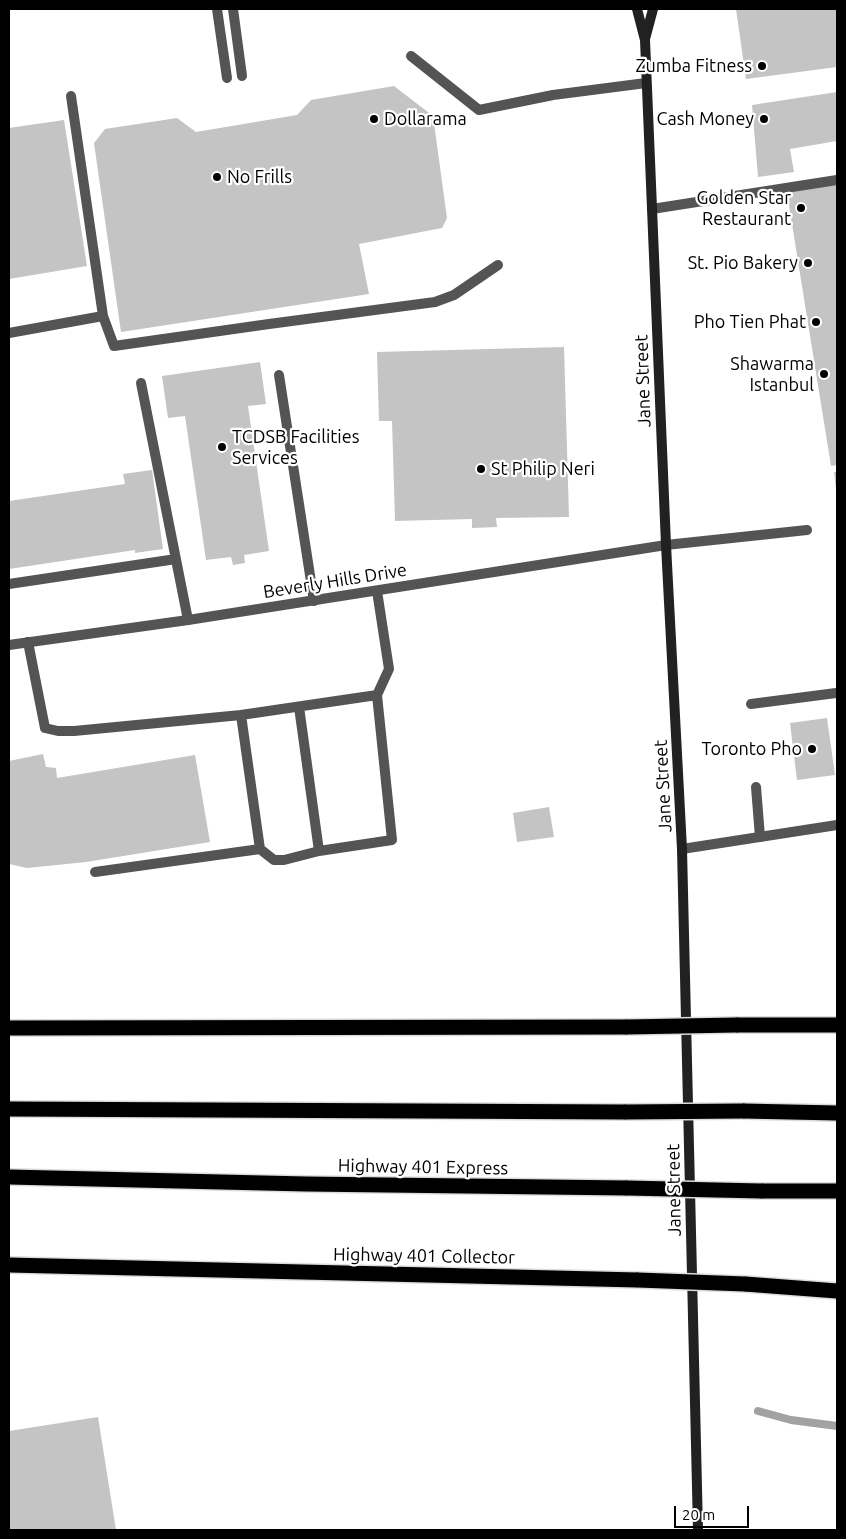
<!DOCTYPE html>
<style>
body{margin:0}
#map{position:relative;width:846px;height:1539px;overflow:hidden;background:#fff;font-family:Ubuntu,sans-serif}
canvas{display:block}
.frame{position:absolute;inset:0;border:10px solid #000;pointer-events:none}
.scale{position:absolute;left:674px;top:1506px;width:75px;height:22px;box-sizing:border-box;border:2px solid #000;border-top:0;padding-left:6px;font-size:15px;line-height:18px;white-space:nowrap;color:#000;-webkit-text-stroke:4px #fff;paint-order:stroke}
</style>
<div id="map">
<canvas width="846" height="1539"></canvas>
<div class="frame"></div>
<div class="scale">20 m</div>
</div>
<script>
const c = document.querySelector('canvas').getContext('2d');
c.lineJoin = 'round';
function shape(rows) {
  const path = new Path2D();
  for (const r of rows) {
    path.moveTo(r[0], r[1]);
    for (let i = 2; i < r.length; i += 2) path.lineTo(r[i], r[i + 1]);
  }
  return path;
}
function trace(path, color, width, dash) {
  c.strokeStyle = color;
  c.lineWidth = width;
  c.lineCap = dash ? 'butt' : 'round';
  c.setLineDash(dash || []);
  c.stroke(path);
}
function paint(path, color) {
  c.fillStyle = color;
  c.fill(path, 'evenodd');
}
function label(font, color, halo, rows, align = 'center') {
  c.font = font + ' Ubuntu,sans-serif';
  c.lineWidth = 4.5;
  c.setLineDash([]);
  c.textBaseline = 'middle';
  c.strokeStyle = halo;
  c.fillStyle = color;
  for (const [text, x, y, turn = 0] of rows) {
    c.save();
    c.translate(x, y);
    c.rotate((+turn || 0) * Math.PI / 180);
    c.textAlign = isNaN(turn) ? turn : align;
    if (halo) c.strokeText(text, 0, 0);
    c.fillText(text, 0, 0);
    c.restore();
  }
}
const stream = shape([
 [758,1411,791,1420,837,1426]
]);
const building = shape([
 [736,9,837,9,837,67,746,79],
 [394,86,433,116,447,218,442,228,359,244,369,294,121,332,94,143,105,129,177,118,196,132,297,115,311,100],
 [837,92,837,141,790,149,794,172,758,177,752,105],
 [64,120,87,266,9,279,9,128],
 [837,184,837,465,831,466,787,193],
 [564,347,569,517,496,518,497,527,472,528,472,519,395,521,392,421,379,421,377,352],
 [260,362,266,404,248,406,269,551,244,555,245,563,233,565,231,557,206,560,185,416,168,418,162,376],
 [152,470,163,549,135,553,135,550,9,569,9,501,125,484,123,474],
 [834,472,837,472,837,488,836,489],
 [827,718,835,775,797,780,790,723],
 [43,754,46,767,56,768,57,778,195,755,210,842,86,862,27,868,9,864,9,761],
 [549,807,554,837,517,842,513,813],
 [98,1417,116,1530,9,1530,9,1431]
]);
const lane = shape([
 [217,9,227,78],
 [233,9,242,76],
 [411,56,479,110,553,95,646,83],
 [71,96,103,316],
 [652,209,837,180],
 [9,333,103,316,114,346,269,324,435,302,454,295,498,265],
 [279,375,314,601],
 [141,383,188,620],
 [666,545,807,530],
 [9,584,176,559],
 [28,642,45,728,58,731,74,731,241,715,260,849,95,872],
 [377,695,389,669,377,591],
 [751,704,836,693],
 [299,707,319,851],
 [241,715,377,695,392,840,319,851,284,860,274,860,260,849],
 [756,787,760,837]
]);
const street = shape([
 [9,645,188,620,666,545],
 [682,849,837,825]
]);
const secondary = shape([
 [637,9,645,40,666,545,682,849,698,1530],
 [645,39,653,9]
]);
const highway = shape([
 [736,1025,837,1025],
 [9,1028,627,1027],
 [9,1109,626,1112],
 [743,1111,837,1113],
 [9,1177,306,1184,627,1188],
 [761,1191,837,1191],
 [9,1265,638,1280],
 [745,1284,837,1291]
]);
const highwayBridge = shape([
 [627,1027,736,1025],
 [626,1112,743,1111],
 [627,1188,761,1191],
 [638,1280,745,1284]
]);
const markers = [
 [762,66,5,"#000"],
 [374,119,5,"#000"],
 [764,119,5,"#000"],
 [217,177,5,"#000"],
 [801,208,5,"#000"],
 [808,263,5,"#000"],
 [816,322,5,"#000"],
 [824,374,5,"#000"],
 [222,447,5,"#000"],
 [481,469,5,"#000"],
 [812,749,5,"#000"]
];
const poiNames = [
 ["Zumba Fitness",752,66],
 ["Dollarama",384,119,"left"],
 ["Cash Money",754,119],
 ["No Frills",227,177,"left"],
 ["Golden Star",791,198],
 ["Restaurant",791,219],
 ["St. Pio Bakery",798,263],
 ["Pho Tien Phat",806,322],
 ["Shawarma",814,364],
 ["Istanbul",814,385],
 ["TCDSB Facilities",232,437,"left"],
 ["Services",232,458,"left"],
 ["St Philip Neri",491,469,"left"],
 ["Toronto Pho",802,749]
];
const streetNames = [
 ["Jane Street",643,381,-92],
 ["Beverly Hills Drive",335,581,-9],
 ["Jane Street",663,786,-93],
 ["Highway 401 Express",423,1167,1],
 ["Jane Street",674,1190,-91],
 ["Highway 401 Collector",424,1256,1]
];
trace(stream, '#a2a2a2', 8);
paint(building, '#c4c4c4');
trace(highway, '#dbdbdb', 18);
trace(lane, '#545454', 10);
trace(street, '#545454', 10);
trace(secondary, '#212121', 10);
trace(highway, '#000', 15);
trace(highwayBridge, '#dbdbdb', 18, []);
trace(highwayBridge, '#000', 15);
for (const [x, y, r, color] of markers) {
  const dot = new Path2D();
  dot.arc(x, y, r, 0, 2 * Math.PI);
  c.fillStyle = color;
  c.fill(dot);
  trace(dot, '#fff', 2);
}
label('18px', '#000', '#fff', poiNames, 'right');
label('18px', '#000', '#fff', streetNames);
</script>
